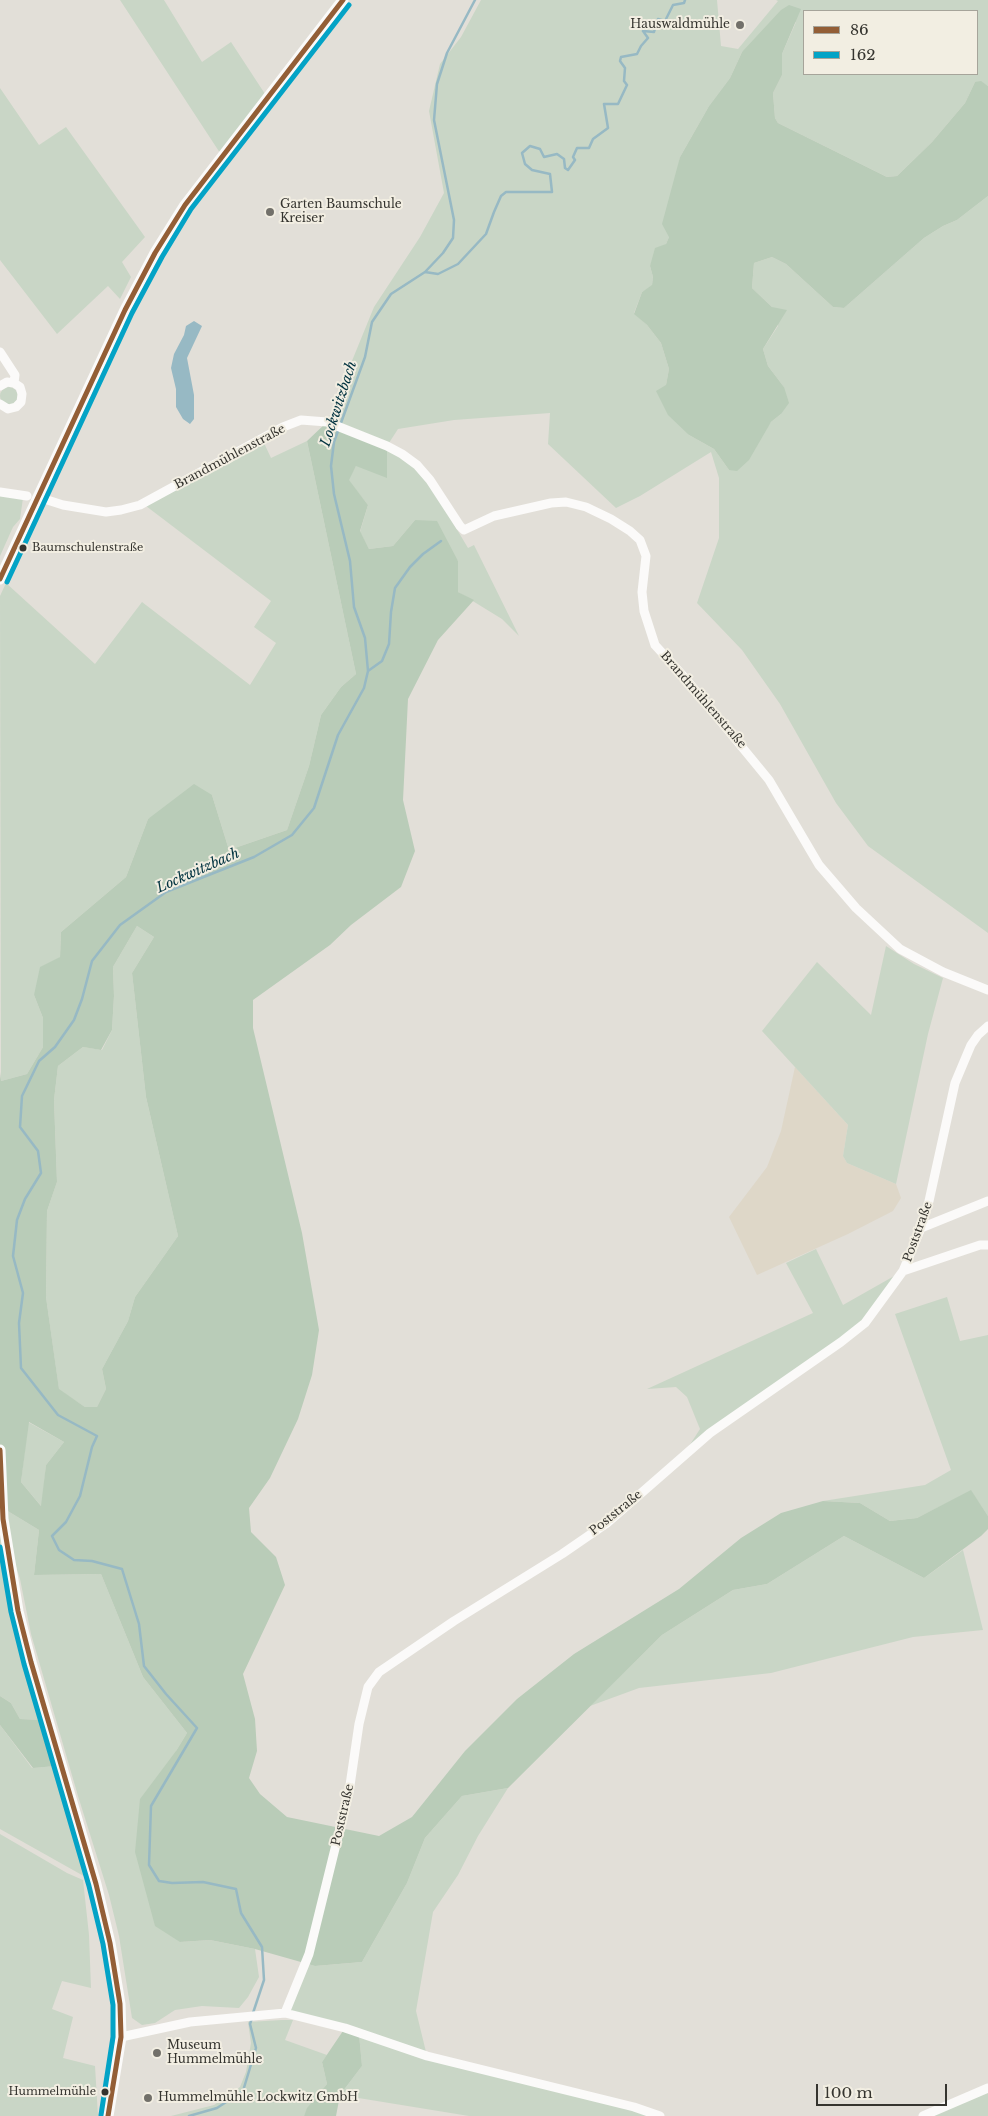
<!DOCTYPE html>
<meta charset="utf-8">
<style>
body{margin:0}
#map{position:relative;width:988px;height:2116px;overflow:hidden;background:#e2dfd8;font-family:"Libre Baskerville",serif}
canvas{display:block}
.legend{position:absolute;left:803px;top:10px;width:175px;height:65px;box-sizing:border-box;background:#f2eee2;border:1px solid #a6a49a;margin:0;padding:6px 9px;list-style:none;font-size:15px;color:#35342f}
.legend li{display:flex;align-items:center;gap:10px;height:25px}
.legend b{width:25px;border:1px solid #a6a49a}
.scale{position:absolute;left:816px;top:2084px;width:131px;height:22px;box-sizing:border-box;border:2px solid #35342f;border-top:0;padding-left:6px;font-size:15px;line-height:18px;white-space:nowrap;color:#35342f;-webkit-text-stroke:4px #f2eee2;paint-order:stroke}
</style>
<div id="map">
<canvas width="988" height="2116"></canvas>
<ul class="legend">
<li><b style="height:6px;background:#935e36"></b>86</li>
<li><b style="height:6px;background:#03a3c6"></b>162</li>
</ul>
<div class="scale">100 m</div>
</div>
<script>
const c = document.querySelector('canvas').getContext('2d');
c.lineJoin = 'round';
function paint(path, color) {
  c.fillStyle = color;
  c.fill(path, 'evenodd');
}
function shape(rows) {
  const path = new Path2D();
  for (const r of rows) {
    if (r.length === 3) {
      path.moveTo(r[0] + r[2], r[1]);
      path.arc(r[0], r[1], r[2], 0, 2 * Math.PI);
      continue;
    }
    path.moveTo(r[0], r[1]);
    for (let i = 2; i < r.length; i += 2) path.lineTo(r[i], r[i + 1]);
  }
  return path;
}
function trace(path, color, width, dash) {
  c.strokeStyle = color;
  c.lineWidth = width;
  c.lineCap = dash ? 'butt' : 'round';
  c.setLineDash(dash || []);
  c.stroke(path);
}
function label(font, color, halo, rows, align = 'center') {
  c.font = font + ' "Libre Baskerville",serif';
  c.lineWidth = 4;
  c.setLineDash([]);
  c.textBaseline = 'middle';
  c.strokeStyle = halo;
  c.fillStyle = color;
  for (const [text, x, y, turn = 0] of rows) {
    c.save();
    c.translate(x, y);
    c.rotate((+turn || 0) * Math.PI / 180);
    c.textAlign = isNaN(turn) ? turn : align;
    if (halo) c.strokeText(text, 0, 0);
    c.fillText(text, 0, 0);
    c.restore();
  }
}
const commercial = shape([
 [795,1067,848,1125,843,1156,847,1163,896,1184,901,1198,893,1211,848,1234,757,1275,729,1217,767,1167,781,1131]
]);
const green = shape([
 [120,0,164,0,202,62,231,42,267,97,222,156],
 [481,0,717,0,721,46,738,49,778,1,776,0,988,0,988,86,981,82,975,82,965,103,932,142,897,176,887,177,778,123,775,118,773,93,782,75,782,54,796,22,742,52,730,78,709,106,680,157,669,237,666,244,650,266,653,277,652,286,642,292,634,313,647,325,661,343,669,369,666,385,689,435,714,449,729,470,771,422,781,414,784,387,768,366,763,349,778,326,772,307,752,288,754,263,772,257,786,264,833,307,844,308,924,238,943,226,957,220,988,196,988,933,868,846,836,803,780,704,742,650,697,603,719,538,719,478,711,452,640,496,616,508,548,444,550,413,454,420,398,429,387,446,412,461,434,491,468,548,474,545,519,636,502,619,458,592,458,561,415,520,393,546,369,549,360,532,368,505,348,480,356,466,327,422,374,307,420,237,444,193,429,111,440,64,461,37],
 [804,11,977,11,977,74,804,74],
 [0,88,39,145,66,127,145,237,122,262,131,277,120,299,108,286,57,334,0,260],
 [9,396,9],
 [307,441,356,674,341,687,321,715,309,766,287,830,229,850,212,795,148,819,126,877,61,932,60,957,34,995,43,1018,43,1047,27,1074,1,1081,0,596,6,583,95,664,142,602,250,685,276,643,254,627,271,601,146,506,264,443,271,458],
 [0,494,23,498,20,519,13,527,0,556],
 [137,926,154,937,132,973,146,1097,178,1236,135,1297,128,1321,102,1369,106,1389,97,1407,85,1407,59,1390,46,1297,47,1211,57,1182,54,1100,58,1066,83,1047,102,1050,112,1030,114,996,113,967],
 [886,946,914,964,943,978,928,1034,896,1184,847,1163,843,1156,848,1125,762,1031,817,962,871,1015],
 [816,1249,843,1305,903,1271,865,1323,682,1457,700,1429,687,1397,676,1387,647,1389,813,1313,786,1263],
 [947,1297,960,1341,988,1335,988,1516,971,1491,917,1518,890,1521,860,1503,823,1501,925,1485,951,1470,895,1314],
 [28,1422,64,1442,46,1465,42,1507,21,1482],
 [6,1510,39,1530,34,1575,101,1574,143,1677,187,1733,176,1751,180,1942,210,1940,255,1949,259,1977,248,1997,239,2008,202,2006,175,2010,155,2023,142,2025,132,2018,119,1936,109,1895,78,1796,31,1634,20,1579,12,1554],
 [0,1533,14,1619,24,1664,41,1720,20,1719,11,1703,0,1696],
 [844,1536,924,1578,963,1550,983,1630,913,1637,771,1673,639,1688,590,1706,662,1635,733,1590,767,1584],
 [0,1725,32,1768,56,1766,89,1879,0,1829],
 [508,1788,478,1836,458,1875,433,1912,416,2011,427,2056,660,2116,469,2116,340,2095,362,2066,359,2034,285,2013,305,1963,315,1966,362,1962,407,1883,425,1838,462,1796],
 [0,1834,67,1873,83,1880,89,1935,91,1988,62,1981,52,2009,73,2017,63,2058,95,2066,98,2116,0,2116],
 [282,2020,293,2020,285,2040,327,2055,322,2062,327,2084,308,2108,304,2116,171,2116,214,2105,240,2087,246,2072,251,2043,248,2022],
 [988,2088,988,2116,923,2116]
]);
const forest = shape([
 [789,5,801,9,782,54,782,75,773,93,775,118,778,123,887,177,897,176,932,142,965,103,975,82,981,81,988,86,988,196,957,220,943,226,924,238,844,308,833,307,786,264,772,257,754,263,752,288,772,307,787,310,763,349,768,366,784,387,789,403,781,414,771,422,749,460,737,471,729,470,714,449,689,435,668,415,656,391,666,385,669,369,661,343,647,325,634,314,642,292,652,285,653,277,650,266,655,248,666,244,669,237,662,224,680,157,709,106,730,78,742,52,781,10],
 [327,422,387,446,387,478,356,466,349,480,368,505,360,531,369,549,393,546,415,520,437,521,458,561,458,592,474,600,438,640,408,699,403,800,415,851,401,887,351,925,330,945,253,1000,253,1028,302,1233,319,1330,312,1375,298,1419,270,1478,249,1508,251,1532,276,1557,285,1585,243,1674,255,1719,257,1751,249,1778,260,1794,287,1817,379,1836,412,1817,465,1751,517,1699,574,1654,679,1589,741,1538,781,1513,823,1501,860,1503,890,1521,917,1518,971,1490,988,1516,988,1529,981,1536,924,1578,844,1536,767,1584,733,1590,662,1635,508,1788,462,1796,425,1838,407,1883,362,1962,315,1966,255,1949,210,1940,180,1942,155,1926,135,1852,140,1799,176,1751,187,1733,143,1677,101,1574,34,1575,39,1530,6,1510,0,1520,0,1072,1,1081,27,1074,43,1047,43,1018,34,995,40,967,60,957,61,932,126,877,148,819,194,784,212,795,229,850,287,830,309,766,321,715,341,687,356,674,307,441],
 [137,926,154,937,132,973,146,1097,178,1236,135,1297,128,1321,102,1369,106,1389,97,1407,85,1407,59,1389,46,1297,47,1211,57,1182,54,1100,58,1066,83,1047,101,1050,112,1030,114,996,113,967],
 [29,1422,64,1442,46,1465,41,1506,21,1482],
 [0,1696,11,1703,20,1719,41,1720,56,1766,33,1768,0,1725],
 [345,2028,359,2034,362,2066,340,2095,336,2116,304,2116,307,2108,327,2084,322,2062]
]);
const water = shape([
 [194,321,202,326,187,358,194,395,194,419,190,424,183,419,176,407,176,389,171,368,174,354,184,335,186,326]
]);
const stream = shape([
 [425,272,438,274,458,264,486,234,494,212,501,196,506,192,552,192,550,174,532,170,525,164,522,153,530,146,540,149,544,157,557,154,564,159,565,168,568,170,575,160,573,157,577,148,589,148,593,139,608,128,604,104,618,104,627,85,624,81,625,68,620,61,621,57,637,54,641,46,648,38,643,31,654,32,658,19,665,21,673,5,684,3,685,0],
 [368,671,382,661,389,644,391,612,395,588,410,567,423,554,441,541],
 [253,2013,264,1980,262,1947,241,1913,236,1889,203,1882,172,1883,159,1881,149,1865,151,1806,197,1728,166,1694,144,1666,139,1624,122,1569,92,1561,74,1560,59,1550,52,1536,66,1522,80,1496,92,1447,97,1436,58,1415,21,1368,19,1323,23,1293,13,1256,17,1220,25,1199,41,1173,38,1151,20,1127,22,1096,39,1061,55,1047,74,1020,82,999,92,961,120,925,166,892,254,857,292,835,314,808,338,735,364,688,368,671,365,638,354,607,350,561,334,494,331,466,334,442,365,357,372,322,391,294,425,272,443,253,453,238,454,220,434,120,437,84,447,53,475,0],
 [189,2116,217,2108,243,2091,256,2048,250,2024,252,2018]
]);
const minor = shape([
 [0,352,15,375,14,383],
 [0,386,7,382,14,383,20,387,22,394,21,402,16,407,8,409,0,404],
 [0,492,27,496],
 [38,497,63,505,106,512,121,510,140,505,283,427,301,420,327,422,387,446,402,454,417,465,430,480,460,526,464,530,494,516,551,503,566,502,586,507,611,519,630,531,640,540,646,556,642,592,644,611,655,645,686,679,769,780,819,865,856,908,900,949,943,972,988,990],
 [921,1228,988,1201],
 [903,1271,980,1245,988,1245],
 [285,2013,309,1954,349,1792,359,1724,368,1687,379,1672,454,1621,562,1554,607,1523,710,1433,841,1342,865,1323,903,1271,921,1228,929,1201,955,1083,971,1045,978,1035,988,1026],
 [121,2037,190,2022,285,2013,345,2028,427,2056,634,2107,660,2116],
 [923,2116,988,2088]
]);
const major = shape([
 [0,579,125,310,155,253,185,205,343,0],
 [0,1450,3,1519,18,1611,31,1662,96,1884,110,1943,120,2004,121,2037,108,2116]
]);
const bus1 = shape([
 [0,579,125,310,155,253,185,205,343,0],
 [0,1450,3,1519,18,1611,31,1662,96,1884,110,1943,120,2004,121,2037,108,2116]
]);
const bus2 = shape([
 [7,582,132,313,162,257,191,209,349,5],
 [0,1547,11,1612,24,1664,89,1886,103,1944,113,2005,113,2037,101,2115]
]);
const markers = [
 [740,25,5,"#72706a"],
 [270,212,5,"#72706a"],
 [23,548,4.5,"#35342f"],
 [157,2053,5,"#72706a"],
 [105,2092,4.5,"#35342f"],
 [148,2098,5,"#72706a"]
];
const busNames = [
 ["Baumschulenstraße",32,548],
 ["Hummelmühle",96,2092,"right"]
];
const poiNames = [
 ["Hauswaldmühle",730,25,"right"],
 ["Garten Baumschule",280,205],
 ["Kreiser",280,219],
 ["Museum",167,2046],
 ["Hummelmühle",167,2060],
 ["Hummelmühle Lockwitz GmbH",158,2098]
];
const streetNames = [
 ["Brandmühlenstraße",230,457,-28],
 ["Brandmühlenstraße",703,700,49],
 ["Poststraße",918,1232,-70],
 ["Poststraße",616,1513,-39],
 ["Poststraße",343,1815,-77]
];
const waterNames = [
 ["Lockwitzbach",339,404,-72],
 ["Lockwitzbach",198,871,-24]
];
paint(commercial, '#ded7c8');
paint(green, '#c9d6c6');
paint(forest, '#b9ccb8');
paint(water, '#97b9c4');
trace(stream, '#97b9c4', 2.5);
trace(minor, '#fbfaf9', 9);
trace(major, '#fbfaf9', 11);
trace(bus1, '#935e36', 5);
trace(bus2, '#03a3c6', 5);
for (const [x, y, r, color] of markers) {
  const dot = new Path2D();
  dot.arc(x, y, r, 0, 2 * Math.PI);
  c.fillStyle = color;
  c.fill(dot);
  trace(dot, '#f2eee2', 2);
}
label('11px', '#35342f', '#f2eee2', busNames, 'left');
label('12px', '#35342f', '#f2eee2', poiNames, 'left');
label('12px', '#35342f', '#f2eee2', streetNames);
label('italic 14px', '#023340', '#f2eee2', waterNames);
</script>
